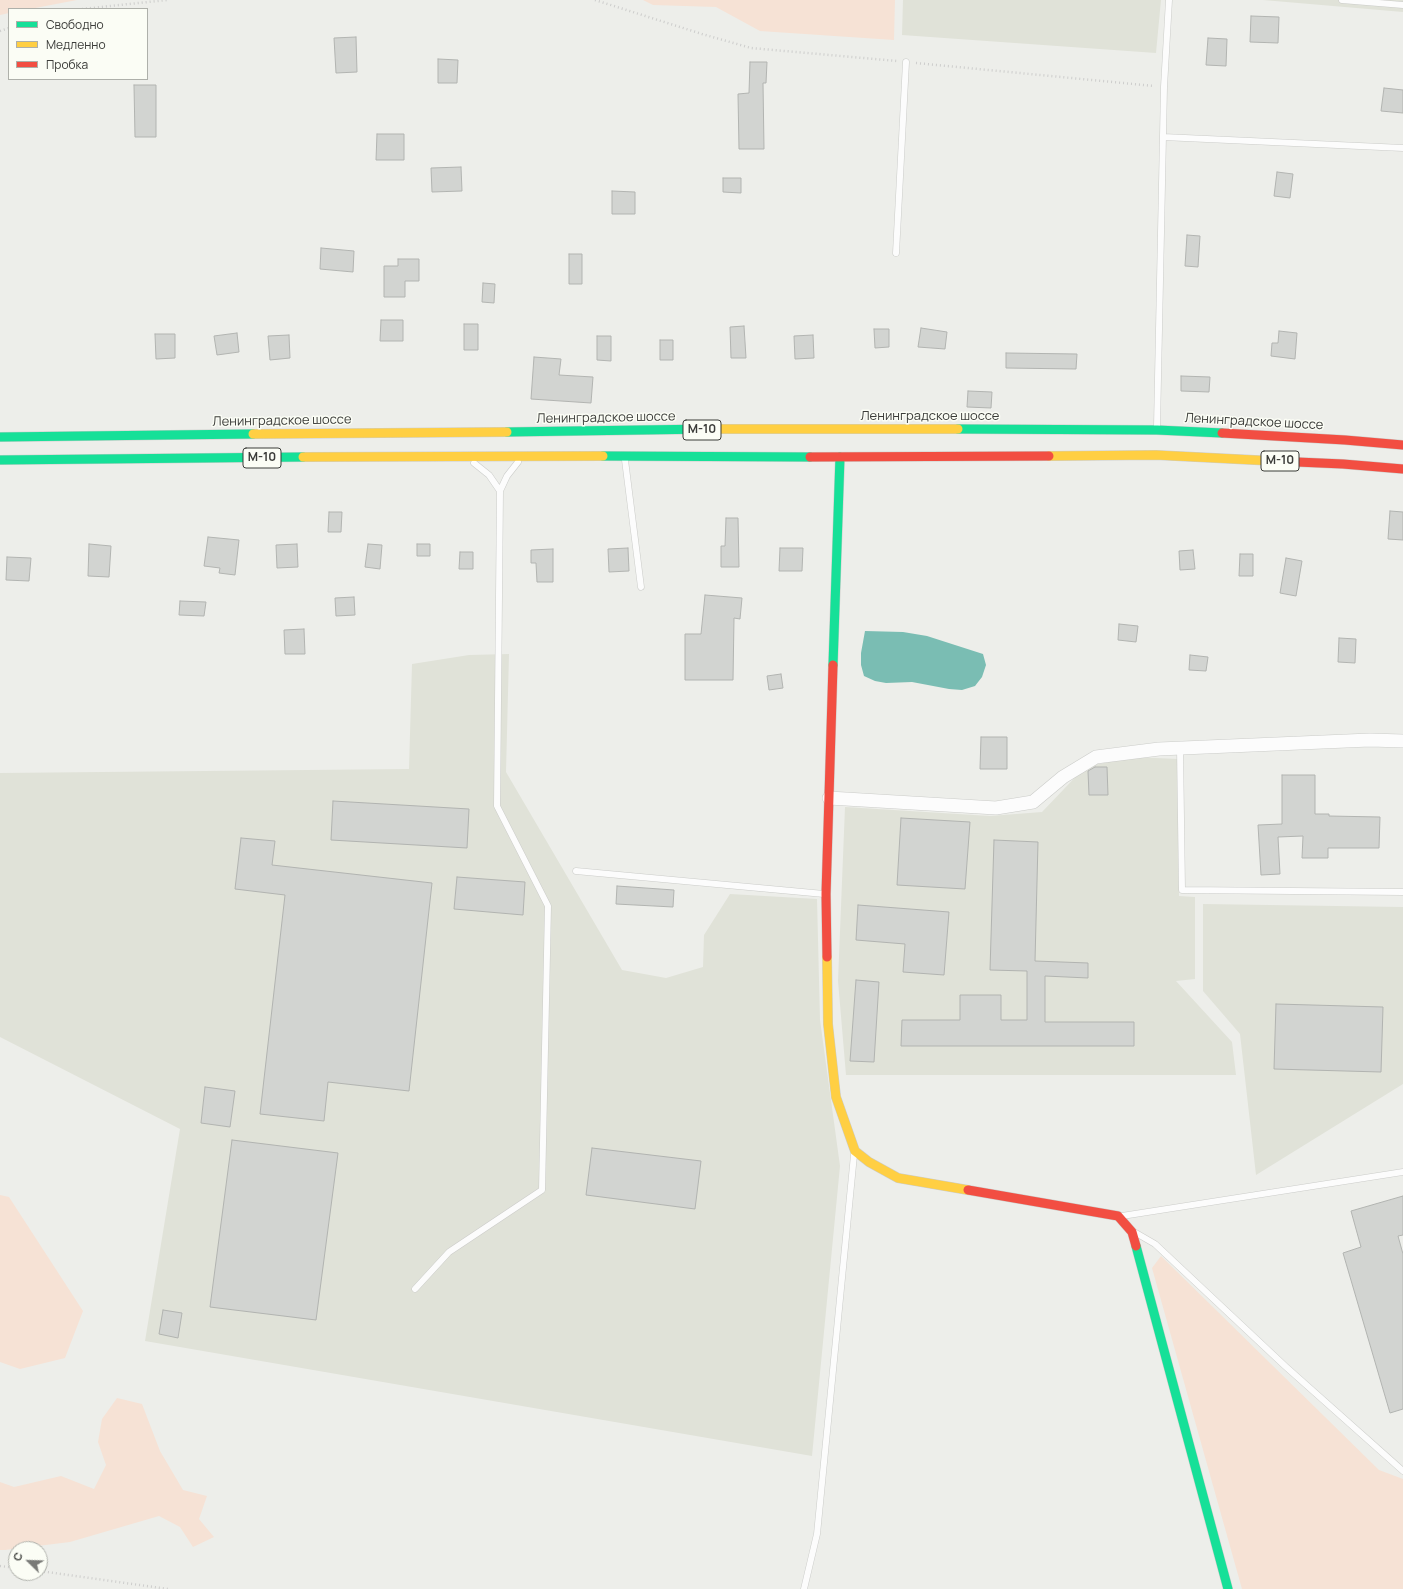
<!DOCTYPE html>
<meta charset="utf-8">
<style>
body{margin:0}
#map{position:relative;width:1403px;height:1589px;overflow:hidden;background:#edeeea;font-family:Manrope,sans-serif}
canvas{display:block}
.legend{position:absolute;left:8px;top:8px;width:140px;height:72px;box-sizing:border-box;background:#fbfdf5;border:1px solid #aeb0aa;margin:0;padding:5px 7px;list-style:none;font-size:12px;color:#3b3c39}
.legend li{display:flex;align-items:center;gap:8px;height:20px}
.legend b{width:20px;border:1px solid #aeb0aa}
.north{position:absolute;left:8px;top:1541px;width:40px;height:40px;box-sizing:border-box;background:#fbfdf5;border:1px solid #aeb0aa;border-radius:50%;rotate:293deg;font-size:11px;font-weight:700;line-height:16px;text-align:center;color:#3b3c39}
.north::after{content:'';display:block;margin:auto;width:14px;height:18px;background:#797a77;clip-path:polygon(50% 0,100% 100%,50% 72%,0 100%)}
</style>
<div id="map">
<canvas width="1403" height="1589"></canvas>
<ul class="legend">
<li><b style="height:5px;background:#16e098"></b>Свободно</li>
<li><b style="height:5px;background:#ffcf43"></b>Медленно</li>
<li><b style="height:5px;background:#f24e42"></b>Пробка</li>
</ul>
<div class="north">С</div>
</div>
<script>
const c = document.querySelector('canvas').getContext('2d');
c.lineJoin = 'round';
function paint(path, color) {
  c.fillStyle = color;
  c.fill(path, 'evenodd');
}
function shape(rows) {
  const path = new Path2D();
  for (const r of rows) {
    path.moveTo(r[0], r[1]);
    for (let i = 2; i < r.length; i += 2) path.lineTo(r[i], r[i + 1]);
  }
  return path;
}
function trace(path, color, width, dash) {
  c.strokeStyle = color;
  c.lineWidth = width;
  c.lineCap = dash ? 'butt' : 'round';
  c.setLineDash(dash || []);
  c.stroke(path);
}
function label(font, color, halo, rows, align = 'center') {
  c.font = font + ' Manrope,sans-serif';
  c.lineWidth = 3;
  c.setLineDash([]);
  c.textBaseline = 'middle';
  c.strokeStyle = halo;
  c.fillStyle = color;
  for (const [text, x, y, turn = 0] of rows) {
    c.save();
    c.translate(x, y);
    c.rotate((+turn || 0) * Math.PI / 180);
    c.textAlign = isNaN(turn) ? turn : align;
    if (halo) c.strokeText(text, 0, 0);
    c.fillText(text, 0, 0);
    c.restore();
  }
}
const built = shape([
 [903,0,1161,0,1156,53,902,35],
 [1263,0,1403,0,1403,12],
 [509,654,506,772,622,970,666,978,703,967,704,935,730,894,817,899,820,1020,840,1166,812,1456,145,1341,180,1129,0,1037,0,773,409,769,412,664,469,655],
 [1133,757,1178,759,1179,896,1195,897,1195,979,1176,981,1232,1042,1236,1075,846,1075,838,981,845,807,990,816,1042,812,1085,767],
 [1203,904,1403,907,1403,1084,1256,1175,1240,1034,1203,991]
]);
const green = shape([
 [0,0,77,0,30,9,9,9,9,13,0,15],
 [643,0,895,0,894,40,760,31,716,7,653,5],
 [0,1195,9,1197,83,1311,65,1358,20,1369,0,1362],
 [1161,1256,1379,1470,1403,1479,1403,1589,1242,1589,1152,1268],
 [117,1398,142,1404,160,1451,183,1490,207,1496,199,1519,214,1537,193,1547,180,1527,159,1516,70,1542,5,1550,0,1550,0,1482,14,1487,61,1476,94,1489,106,1465,98,1442,102,1419]
]);
const water = shape([
 [865,631,903,632,927,636,983,654,986,665,982,677,975,686,962,690,949,689,912,682,886,683,875,681,864,676,861,665,861,653]
]);
const building = shape([
 [1251,16,1279,17,1278,43,1250,42,1251,16],
 [356,37,357,72,336,73,334,38,356,37],
 [1208,38,1227,39,1226,66,1206,65,1208,38],
 [438,59,458,60,457,83,438,83,438,59],
 [750,62,767,62,766,83,763,83,764,149,739,149,738,94,749,93,750,62],
 [134,85,156,85,156,137,135,137,134,85],
 [1384,88,1403,90,1403,113,1381,111,1384,88],
 [377,134,404,134,404,160,376,160,377,134],
 [461,167,462,191,432,192,431,168,461,167],
 [1277,172,1293,174,1290,198,1274,196,1277,172],
 [723,178,741,178,741,193,723,192,723,178],
 [612,191,635,192,635,214,612,214,612,191],
 [1187,235,1200,236,1198,267,1185,266,1187,235],
 [321,248,354,251,353,272,320,269,321,248],
 [569,254,582,254,582,284,569,284,569,254],
 [398,259,419,259,419,281,405,281,405,297,384,297,384,266,398,266,398,259],
 [483,283,495,284,494,303,482,302,483,283],
 [381,320,403,320,403,341,380,341,381,320],
 [464,324,478,324,478,350,464,350,464,324],
 [744,326,746,358,731,358,730,327,744,326],
 [921,328,947,332,945,349,918,347,921,328],
 [874,329,889,329,889,347,875,348,874,329],
 [1279,331,1297,333,1295,359,1271,356,1272,343,1278,343,1279,331],
 [237,333,239,352,217,355,214,336,237,333],
 [155,334,175,334,175,358,156,359,155,334],
 [289,335,290,358,270,360,268,336,289,335],
 [813,335,814,358,795,359,794,336,813,335],
 [597,336,611,336,611,361,597,360,597,336],
 [660,340,673,340,673,360,660,360,660,340],
 [1006,353,1077,354,1076,369,1006,368,1006,353],
 [534,357,561,359,559,375,593,377,591,403,531,399,534,357],
 [1181,376,1210,377,1209,392,1181,391,1181,376],
 [968,391,992,392,991,408,967,407,968,391],
 [1390,511,1403,512,1403,540,1388,539,1390,511],
 [329,512,342,512,341,532,328,532,329,512],
 [726,518,738,518,739,567,721,567,721,546,725,546,726,518],
 [208,537,239,540,235,575,219,573,220,568,204,566,208,537],
 [89,544,111,546,109,577,88,576,89,544],
 [297,544,298,567,277,568,276,545,297,544],
 [368,544,382,545,380,569,365,567,368,544],
 [417,544,430,544,430,556,417,556,417,544],
 [628,548,629,571,609,572,608,549,628,548],
 [780,548,803,548,802,571,779,571,780,548],
 [553,549,553,582,537,582,536,563,531,563,531,550,553,549],
 [1193,550,1195,569,1180,570,1179,551,1193,550],
 [460,552,473,552,473,569,459,569,460,552],
 [1240,554,1253,554,1253,576,1239,576,1240,554],
 [7,557,31,558,29,581,6,580,7,557],
 [1286,558,1302,561,1296,596,1280,593,1286,558],
 [705,595,742,598,740,619,734,618,733,680,685,680,685,634,701,634,705,595],
 [354,597,355,615,336,616,335,598,354,597],
 [180,601,206,602,204,616,179,615,180,601],
 [1119,624,1138,626,1136,642,1118,640,1119,624],
 [304,629,305,654,285,654,284,630,304,629],
 [1339,638,1356,639,1355,663,1338,662,1339,638],
 [1190,655,1208,657,1206,671,1189,670,1190,655],
 [781,674,783,688,769,690,767,676,781,674],
 [981,737,1007,737,1007,769,980,769,981,737],
 [1095,767,1107,767,1108,795,1089,795,1088,771,1095,767],
 [1282,775,1315,775,1315,814,1329,814,1329,816,1380,817,1379,848,1328,848,1328,858,1302,858,1303,836,1278,837,1280,874,1261,875,1258,825,1282,824,1282,775],
 [333,801,469,809,467,848,331,840,333,801],
 [901,818,970,822,965,889,897,885,901,818],
 [241,838,275,841,272,865,432,883,409,1091,328,1082,324,1121,260,1114,285,895,235,889,241,838],
 [994,840,1038,842,1035,961,1088,963,1088,978,1045,976,1045,1022,1134,1022,1134,1046,901,1046,902,1020,960,1020,960,995,1001,995,1001,1020,1027,1020,1027,971,990,970,994,840],
 [457,877,525,882,523,915,454,909,457,877],
 [617,886,674,890,673,907,616,904,617,886],
 [858,905,949,912,944,975,903,972,905,944,856,940,858,905],
 [856,980,879,982,874,1062,850,1061,856,980],
 [1276,1004,1383,1007,1381,1072,1274,1069,1276,1004],
 [205,1087,235,1091,230,1127,201,1123,205,1087],
 [232,1140,338,1153,316,1320,210,1307,232,1140],
 [592,1148,701,1161,695,1209,586,1195,592,1148],
 [1403,1196,1403,1235,1398,1236,1403,1254,1403,1409,1390,1413,1343,1253,1361,1247,1351,1211,1403,1196],
 [163,1310,182,1313,178,1338,159,1334,163,1310]
]);
const path = shape([
 [595,0,702,34,751,48,897,61],
 [82,9,167,0],
 [0,31,9,28],
 [916,63,1154,86],
 [0,1566,16,1568],
 [40,1571,168,1589]
]);
const lane = shape([
 [1342,0,1403,5],
 [1163,137,1403,148],
 [896,253,906,62],
 [1157,426,1164,87,1169,0],
 [625,460,641,587],
 [474,463,489,475,500,491],
 [1180,748,1182,890,1403,892],
 [576,871,824,894],
 [1122,1216,1403,1172],
 [1136,1233,1155,1244,1285,1366,1403,1471],
 [415,1289,449,1252,542,1190,548,906,497,806,500,491,507,476,518,462],
 [804,1589,817,1534,854,1155]
]);
const street = shape([
 [829,798,996,808,1033,802,1063,777,1096,757,1159,749,1370,740,1403,741]
]);
const fast = shape([
 [958,429,1157,430,1222,433],
 [507,432,709,429],
 [0,437,253,434],
 [603,456,810,457],
 [0,460,303,457],
 [833,665,840,457],
 [1136,1246,1228,1589]
]);
const slow = shape([
 [709,429,958,429],
 [253,434,507,432],
 [1049,456,1156,455,1274,461],
 [303,457,603,456],
 [827,957,828,1024,836,1097,855,1151,869,1162,898,1178,968,1190]
]);
const jam = shape([
 [1222,433,1345,440,1403,445],
 [810,457,1049,456],
 [1274,461,1343,464,1403,469],
 [827,957,826,894,833,665],
 [968,1190,1118,1216,1132,1232,1136,1246]
]);
const shields = [
 [702,430,38],
 [262,458,38],
 [1280,461,38]
];
const shieldNames = [
 ["М-10",702,430],
 ["М-10",262,458],
 ["М-10",1280,461]
];
const streetNames = [
 ["Ленинградское шоссе",930,416],
 ["Ленинградское шоссе",606,418,-1],
 ["Ленинградское шоссе",282,421,-1],
 ["Ленинградское шоссе",1254,422,3]
];
paint(built, '#e0e2d8');
paint(green, '#f6e2d5');
paint(water, '#7abdb3');
paint(building, '#d2d4d1');
trace(building, '#b2b4b1', 1);
trace(lane, '#cbccc9', 7);
trace(street, '#cbccc9', 14);
trace(fast, '#cbccc9', 10);
trace(slow, '#cbccc9', 10);
trace(jam, '#cbccc9', 10);
trace(path, '#cdcdcc', 2.5, [1, 3]);
trace(lane, '#fcfcfc', 6);
trace(street, '#fcfcfc', 13);
trace(fast, '#16e098', 9);
trace(slow, '#ffcf43', 9);
trace(jam, '#f24e42', 9);
for (const [x, y, w] of shields) {
  const box = new Path2D();
  box.roundRect(x - w / 2, y - 10, w, 20, 3);
  c.fillStyle = '#fbfdf5';
  c.fill(box);
  trace(box, '#3b3c39', 1);
}
label('bold 12px', '#3b3c39', null, shieldNames);
label('13px', '#3b3c39', '#fbfdf5', streetNames);
</script>
